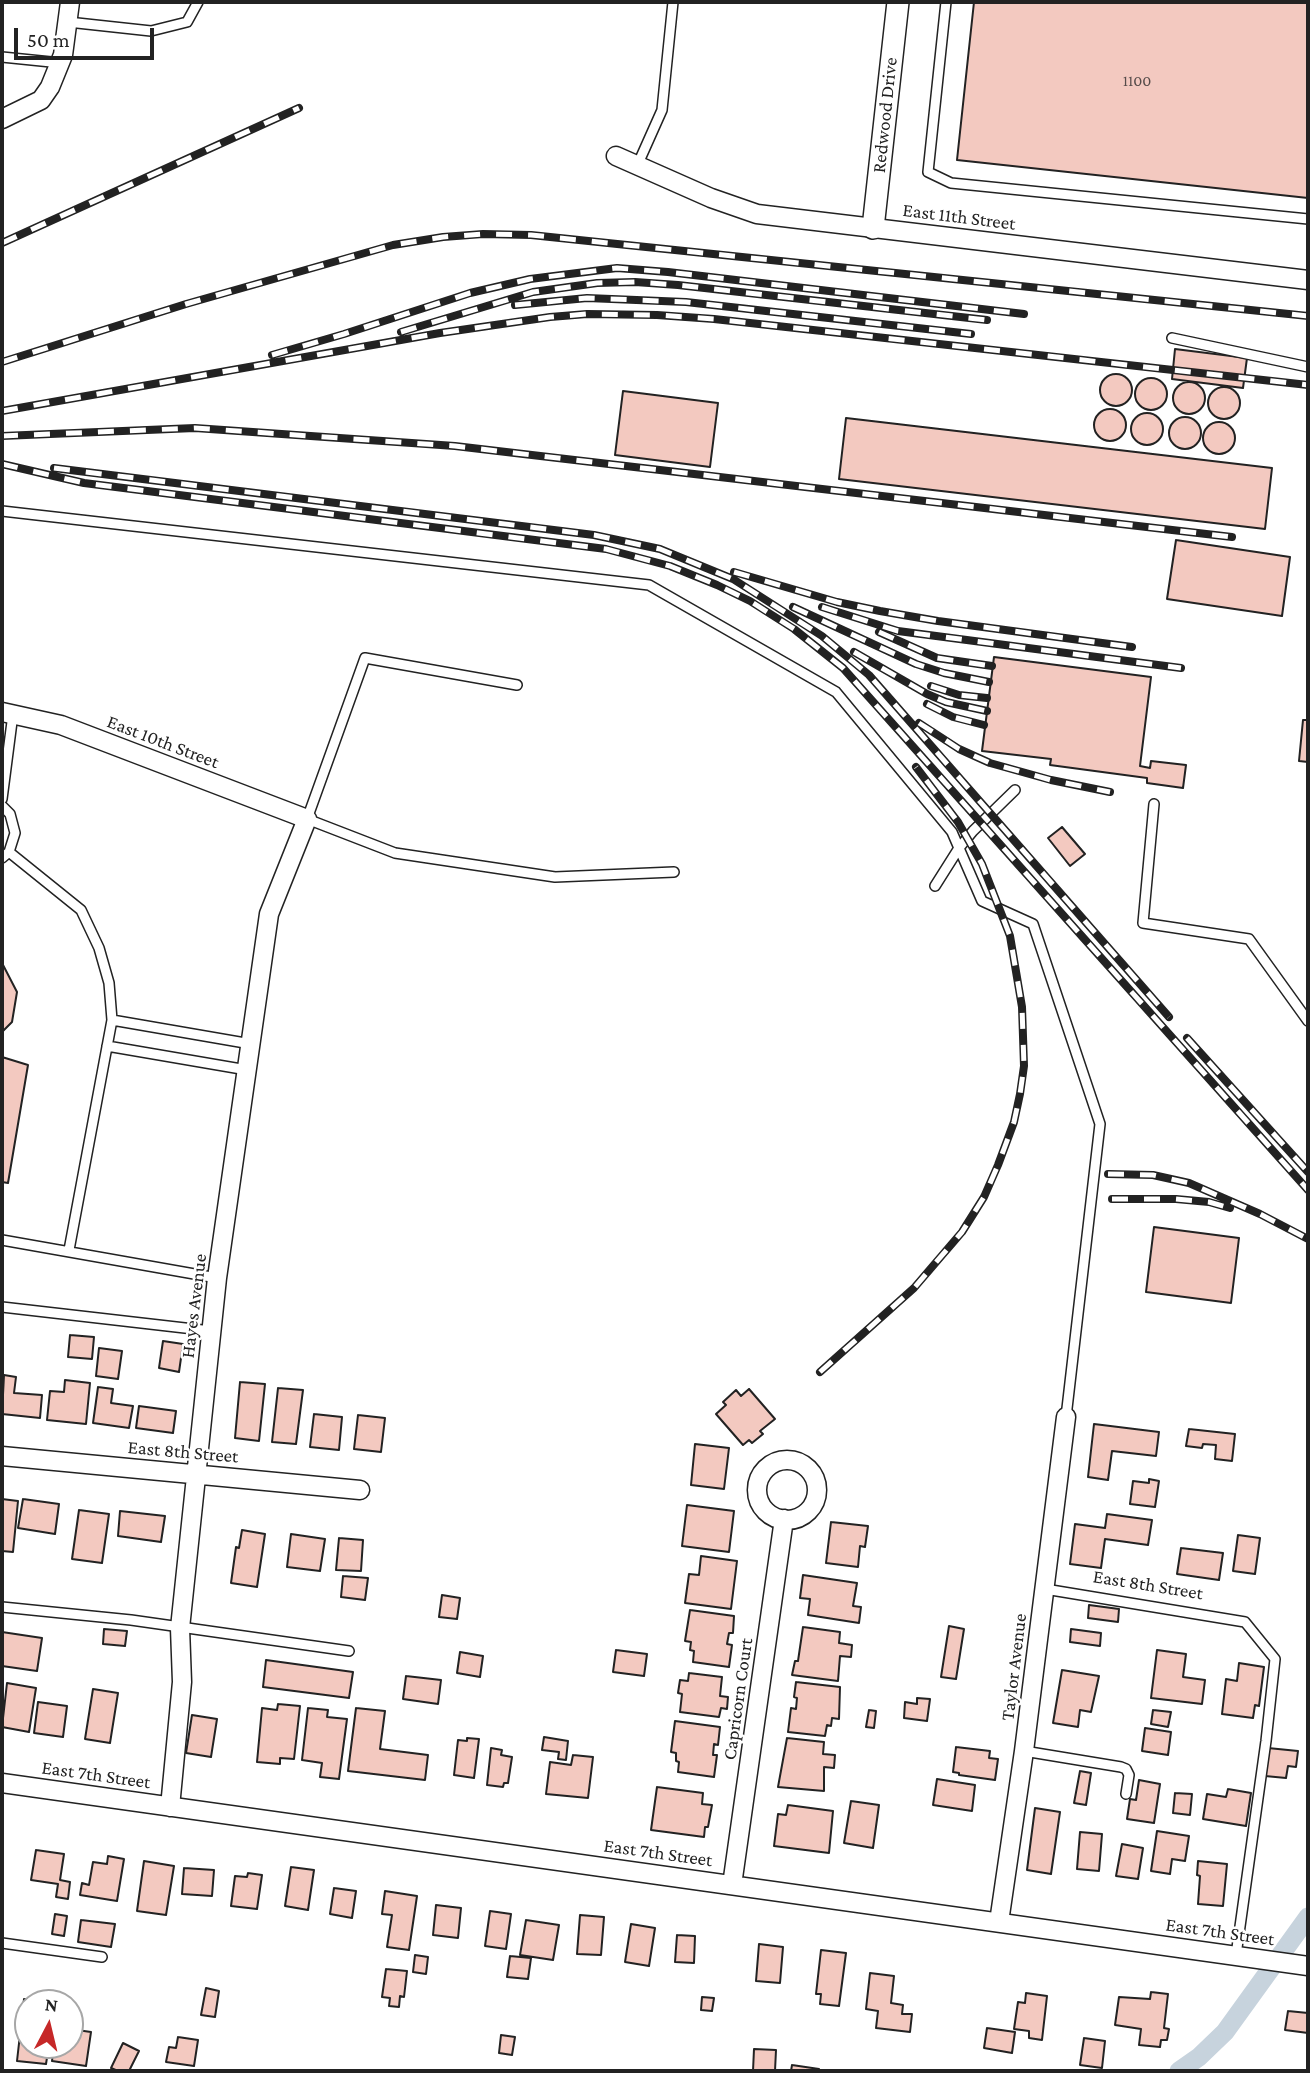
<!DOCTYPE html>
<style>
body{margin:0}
#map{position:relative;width:1310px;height:2073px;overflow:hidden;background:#fff;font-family:"Crimson Pro",serif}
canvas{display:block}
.frame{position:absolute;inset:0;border:4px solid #222;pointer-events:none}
.north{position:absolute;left:14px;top:1989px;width:70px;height:70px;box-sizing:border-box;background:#fff;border:2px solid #a7a7a7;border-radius:50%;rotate:7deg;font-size:19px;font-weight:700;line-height:28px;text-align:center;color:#222}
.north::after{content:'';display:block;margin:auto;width:24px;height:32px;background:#c62828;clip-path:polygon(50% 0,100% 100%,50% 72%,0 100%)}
.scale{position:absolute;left:14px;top:28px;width:140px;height:32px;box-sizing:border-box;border:4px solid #222;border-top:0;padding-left:9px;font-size:21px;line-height:24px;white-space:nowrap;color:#222;-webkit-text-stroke:5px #fff;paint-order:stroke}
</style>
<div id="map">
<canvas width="1310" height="2073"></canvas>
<div class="frame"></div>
<div class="north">N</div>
<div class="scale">50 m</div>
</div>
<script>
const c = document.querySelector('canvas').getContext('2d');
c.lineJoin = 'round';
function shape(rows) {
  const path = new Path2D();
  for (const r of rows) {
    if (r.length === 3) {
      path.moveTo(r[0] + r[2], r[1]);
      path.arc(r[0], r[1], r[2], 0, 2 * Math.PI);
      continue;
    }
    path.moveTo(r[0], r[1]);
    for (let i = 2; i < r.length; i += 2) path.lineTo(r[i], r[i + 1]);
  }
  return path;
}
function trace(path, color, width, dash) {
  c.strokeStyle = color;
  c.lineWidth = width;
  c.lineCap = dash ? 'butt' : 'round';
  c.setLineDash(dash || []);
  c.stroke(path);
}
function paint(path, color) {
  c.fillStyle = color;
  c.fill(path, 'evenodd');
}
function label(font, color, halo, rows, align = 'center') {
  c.font = font + ' "Crimson Pro",serif';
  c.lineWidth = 5;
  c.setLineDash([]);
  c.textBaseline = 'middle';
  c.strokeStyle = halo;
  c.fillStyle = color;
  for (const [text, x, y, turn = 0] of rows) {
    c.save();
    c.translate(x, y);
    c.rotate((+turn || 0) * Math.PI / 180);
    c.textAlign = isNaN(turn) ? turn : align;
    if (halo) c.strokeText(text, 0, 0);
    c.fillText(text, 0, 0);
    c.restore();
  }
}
const canal = shape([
 [1179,2071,1199,2057,1225,2032,1308,1917]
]);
const building = shape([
 [974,2,1308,2,1308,198,957,160,974,2],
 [1175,349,1247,358,1243,388,1172,379,1175,349],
 [1116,390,16],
 [1151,394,16],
 [1189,398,16],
 [1224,403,16],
 [623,391,718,403,710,467,615,455,623,391],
 [1110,425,16],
 [1147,429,16],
 [1185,433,16],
 [846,418,1272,468,1265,529,839,479,846,418],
 [1219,438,16],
 [1176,540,1290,557,1282,616,1167,599,1176,540],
 [994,657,1151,677,1140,766,1150,768,1151,761,1186,765,1183,788,1147,783,1147,778,1050,765,1051,759,982,751,994,657],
 [1303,720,1308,720,1308,762,1299,761,1303,720],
 [1062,827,1085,854,1070,866,1048,838,1062,827],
 [2,963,17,992,12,1022,2,1032,2,963],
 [2,1057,28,1065,8,1183,2,1182,2,1057],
 [1154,1227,1239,1238,1231,1303,1146,1292,1154,1227],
 [70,1335,94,1337,92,1359,68,1357,70,1335],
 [163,1341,183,1344,179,1372,159,1368,163,1341],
 [99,1348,122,1351,118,1379,96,1376,99,1348],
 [4,1375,16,1377,14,1393,42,1395,40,1418,2,1414,4,1375],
 [65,1380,90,1383,86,1424,47,1420,50,1391,64,1392,65,1380],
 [240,1382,265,1384,259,1441,235,1438,240,1382],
 [98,1387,113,1389,111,1403,133,1406,129,1428,93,1423,98,1387],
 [278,1388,303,1390,296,1444,272,1442,278,1388],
 [749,1389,775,1419,760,1431,763,1434,752,1443,749,1440,743,1445,716,1414,726,1405,723,1402,736,1390,741,1396,749,1389],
 [139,1406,176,1411,173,1433,136,1428,139,1406],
 [314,1414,342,1417,339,1450,310,1447,314,1414],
 [358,1415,385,1418,381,1452,354,1449,358,1415],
 [1094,1424,1159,1432,1156,1456,1112,1451,1108,1480,1088,1477,1094,1424],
 [1189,1429,1235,1434,1232,1461,1215,1459,1216,1445,1203,1444,1202,1448,1186,1446,1189,1429],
 [695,1444,729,1448,724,1489,691,1485,695,1444],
 [1149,1479,1159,1481,1155,1507,1130,1504,1133,1481,1149,1483,1149,1479],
 [2,1499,18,1501,13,1552,2,1551,2,1499],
 [23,1499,59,1504,55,1534,18,1528,23,1499],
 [687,1505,734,1511,729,1552,682,1546,687,1505],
 [79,1510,109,1514,102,1563,72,1559,79,1510],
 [120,1511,165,1516,161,1542,118,1536,120,1511],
 [1107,1514,1152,1520,1148,1545,1105,1539,1101,1568,1070,1564,1075,1524,1105,1528,1107,1514],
 [831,1522,868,1526,865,1547,860,1546,858,1567,826,1563,831,1522],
 [242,1530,265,1534,257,1587,231,1583,236,1547,239,1548,242,1530],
 [291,1534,325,1539,320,1571,287,1567,291,1534],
 [1238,1535,1260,1538,1255,1574,1233,1571,1238,1535],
 [339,1538,363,1540,361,1571,336,1570,339,1538],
 [1181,1548,1223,1553,1219,1580,1177,1574,1181,1548],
 [701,1556,737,1561,731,1609,685,1603,689,1574,699,1575,701,1556],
 [803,1575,857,1583,853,1606,861,1607,859,1623,808,1615,810,1599,800,1598,803,1575],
 [343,1576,368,1578,365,1600,341,1597,343,1576],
 [442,1595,460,1598,457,1619,439,1617,442,1595],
 [1089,1605,1119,1609,1118,1622,1088,1618,1089,1605],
 [690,1610,734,1616,733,1633,729,1633,727,1644,732,1645,729,1667,693,1662,694,1651,690,1650,691,1642,685,1641,690,1610],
 [949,1626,964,1629,956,1679,941,1677,949,1626],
 [803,1627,840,1632,839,1643,852,1645,851,1657,840,1656,838,1681,792,1675,795,1661,798,1661,803,1627],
 [104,1629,127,1631,125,1646,103,1644,104,1629],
 [1071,1629,1101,1633,1100,1646,1070,1642,1071,1629],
 [2,1632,42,1638,37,1671,2,1666,2,1632],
 [616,1650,647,1654,644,1676,613,1672,616,1650],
 [1157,1650,1186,1654,1183,1677,1205,1680,1202,1704,1151,1698,1157,1650],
 [460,1652,483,1656,480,1677,457,1673,460,1652],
 [266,1660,353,1672,349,1698,263,1687,266,1660],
 [1239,1663,1264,1667,1259,1706,1255,1705,1253,1718,1222,1714,1226,1679,1237,1681,1239,1663],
 [1062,1670,1099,1676,1091,1712,1080,1710,1078,1727,1053,1723,1062,1670],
 [689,1673,722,1677,720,1696,728,1697,727,1709,721,1708,719,1717,680,1712,682,1694,678,1693,680,1680,688,1681,689,1673],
 [406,1676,441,1680,438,1704,403,1699,406,1676],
 [796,1682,840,1687,839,1719,832,1718,831,1726,827,1725,825,1736,788,1732,791,1708,796,1709,797,1698,794,1697,796,1682],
 [7,1683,36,1688,29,1732,2,1727,7,1683],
 [93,1689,118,1693,110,1743,85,1739,93,1689],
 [917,1698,930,1699,927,1721,904,1718,905,1702,917,1704,917,1698],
 [38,1702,67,1706,63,1737,34,1733,38,1702],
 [278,1704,300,1706,294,1759,280,1758,280,1764,257,1762,262,1708,277,1710,278,1704],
 [308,1708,328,1710,327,1717,347,1719,339,1779,320,1777,322,1763,302,1760,308,1708],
 [356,1708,385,1711,380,1749,428,1755,425,1780,348,1771,356,1708],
 [869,1710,876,1711,874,1728,866,1727,869,1710],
 [1153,1710,1171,1712,1168,1727,1151,1724,1153,1710],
 [192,1715,217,1719,211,1757,186,1753,192,1715],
 [675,1721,720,1727,718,1745,714,1744,713,1755,717,1755,714,1777,678,1772,679,1762,676,1761,676,1753,671,1752,675,1721],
 [1145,1728,1171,1732,1168,1755,1142,1751,1145,1728],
 [544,1737,568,1741,566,1760,558,1759,559,1752,542,1750,544,1737],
 [467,1738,479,1739,474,1778,454,1775,458,1740,467,1741,467,1738],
 [787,1738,824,1742,823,1754,835,1755,834,1768,824,1767,824,1791,778,1787,787,1738],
 [956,1747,990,1751,989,1758,998,1759,995,1780,959,1775,959,1773,953,1772,956,1747],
 [491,1748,502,1750,501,1755,512,1757,508,1783,504,1783,503,1787,487,1785,491,1748],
 [1268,1748,1298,1751,1296,1767,1288,1766,1286,1778,1265,1776,1268,1748],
 [573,1755,593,1757,588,1798,546,1794,550,1762,571,1765,573,1755],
 [1080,1771,1091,1773,1086,1805,1074,1803,1080,1771],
 [937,1779,975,1785,972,1811,933,1805,937,1779],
 [1139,1780,1160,1784,1154,1823,1127,1819,1130,1799,1136,1800,1139,1780],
 [657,1787,703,1793,702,1804,712,1805,708,1827,705,1827,704,1837,651,1830,657,1787],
 [1228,1789,1251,1793,1246,1826,1203,1819,1207,1794,1226,1797,1228,1789],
 [1175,1793,1192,1794,1190,1815,1173,1813,1175,1793],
 [851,1801,879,1805,873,1848,844,1843,851,1801],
 [788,1805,833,1811,829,1853,774,1846,778,1814,786,1815,788,1805],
 [1035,1808,1060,1812,1051,1874,1027,1870,1035,1808],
 [1157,1831,1189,1836,1185,1861,1172,1859,1170,1874,1151,1871,1157,1831],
 [1080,1832,1102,1834,1099,1871,1077,1869,1080,1832],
 [1122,1844,1143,1848,1138,1879,1116,1876,1122,1844],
 [36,1850,64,1854,60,1880,70,1882,68,1899,56,1897,58,1884,31,1880,36,1850],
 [108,1856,124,1859,117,1901,80,1895,82,1883,89,1885,93,1862,107,1864,108,1856],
 [144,1861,174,1866,166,1915,137,1911,144,1861],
 [1198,1861,1227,1864,1223,1906,1198,1904,1200,1876,1197,1875,1198,1861],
 [291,1867,314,1870,308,1910,285,1906,291,1867],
 [184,1868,214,1870,212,1896,182,1894,184,1868],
 [248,1873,262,1875,257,1909,231,1906,235,1876,247,1877,248,1873],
 [334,1888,356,1891,352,1918,330,1914,334,1888],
 [385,1891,417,1896,409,1950,387,1947,392,1915,382,1914,385,1891],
 [436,1905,461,1908,458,1938,433,1935,436,1905],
 [490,1911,511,1914,506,1949,485,1946,490,1911],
 [55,1914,67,1916,64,1936,52,1934,55,1914],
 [580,1915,604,1917,601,1955,577,1954,580,1915],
 [81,1920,115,1924,111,1947,78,1942,81,1920],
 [526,1920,559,1925,553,1960,520,1955,526,1920],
 [631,1924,655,1928,649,1966,625,1962,631,1924],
 [677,1935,695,1936,694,1963,675,1962,677,1935],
 [759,1944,783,1947,780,1983,756,1981,759,1944],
 [821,1950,846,1953,839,2006,820,2004,821,1994,816,1994,821,1950],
 [415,1955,428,1957,426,1974,413,1972,415,1955],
 [510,1956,531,1958,528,1979,507,1977,510,1956],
 [386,1969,407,1971,404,1997,400,1996,399,2007,389,2006,390,1998,382,1997,386,1969],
 [870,1973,894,1976,891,2003,903,2005,902,2014,912,2014,910,2032,876,2028,878,2011,866,2009,870,1973],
 [206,1988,219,1991,215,2017,201,2015,206,1988],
 [1151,1992,1168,1994,1164,2028,1169,2029,1167,2040,1161,2040,1160,2047,1139,2045,1141,2029,1115,2025,1119,1997,1150,1999,1151,1992],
 [1026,1993,1047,1996,1042,2040,1029,2038,1029,2031,1014,2029,1018,2002,1025,2003,1026,1993],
 [702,1997,714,1998,712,2011,701,2010,702,1997],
 [24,1999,54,2002,28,2003,28,2045,49,2045,46,2064,17,2061,24,1999],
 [1288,2011,1308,2013,1308,2033,1285,2030,1288,2011],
 [987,2028,1015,2032,1012,2053,984,2048,987,2028],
 [70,2029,91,2032,86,2066,52,2061,54,2045,70,2045,70,2029],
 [501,2035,515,2037,512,2055,499,2053,501,2035],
 [178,2037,198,2040,194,2066,166,2062,169,2047,176,2048,178,2037],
 [1084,2038,1105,2041,1102,2068,1080,2065,1084,2038],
 [123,2043,139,2051,129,2071,118,2071,111,2068,123,2043],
 [754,2049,776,2050,775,2071,753,2071,754,2049],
 [792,2065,819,2069,819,2071,791,2071,792,2065]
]);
const service = shape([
 [946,2,928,172,951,183,1308,219],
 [68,22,151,31,187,22,198,2],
 [2,57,61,63],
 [637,166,662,110,673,2],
 [1172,338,1308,367],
 [2,511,649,585,836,692,952,832,982,901,1033,924,1100,1124,1066,1417],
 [517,685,365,658,307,819,395,853,555,877,674,872],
 [2,799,13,714],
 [1154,804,1143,923,1249,939,1308,1021],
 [2,806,10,814,15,833,9,852,2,858],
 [9,852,81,910,99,948,109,983,112,1020,69,1250],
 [935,886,959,848,973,831,1015,790],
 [112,1020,251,1044],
 [107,1046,247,1070],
 [2,1240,217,1278],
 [2,1307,211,1331],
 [1045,1589,1245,1622,1275,1659,1266,1741,1236,1955],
 [2,1607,131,1620,349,1651],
 [1024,1751,1121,1767,1126,1769,1129,1775,1126,1794],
 [2,1943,102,1957]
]);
const minor = shape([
 [2,119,41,100,50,87,63,55,70,2],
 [616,156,711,198,757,214,1308,280],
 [2,712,61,725,307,819,269,914,217,1278,180,1628,182,1682,170,1807],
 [2,1456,360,1490],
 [787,1490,30],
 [2,1783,1308,1966],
 [732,1885,784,1519],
 [999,1922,1024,1751,1066,1417]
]);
const tertiary = shape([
 [873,228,898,2]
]);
const rail = shape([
 [2,243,299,108],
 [515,305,587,298,686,302,971,334],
 [401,332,533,292,597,283,635,282,678,285,987,320],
 [272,355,344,334,470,293,530,279,617,268,668,272,1024,314],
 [2,362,186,304,393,245,443,237,483,234,531,235,1308,316],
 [2,411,440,333,550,317,587,314,657,315,714,319,1308,385],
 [2,436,195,428,455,446,1232,537],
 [2,464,84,483,606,549,670,566,717,585,750,601,794,629,843,668,1308,1190],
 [54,468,594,535,660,549,733,579,822,636,869,675,1169,1017],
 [734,572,837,602,880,611,938,621,1132,647],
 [793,607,916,664,944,673,989,682],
 [822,607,898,631,1181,668],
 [879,632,937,658,992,666],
 [854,652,927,694,946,702,987,711],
 [931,686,959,695,987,698],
 [927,704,953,717,984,725],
 [919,723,959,749,990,763,1051,780,1110,792],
 [1187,1038,1308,1172],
 [1108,1174,1153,1175,1189,1183,1260,1214,1308,1239],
 [1112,1199,1176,1199,1209,1202,1230,1208],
 [820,1372,914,1288,962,1232,984,1197,998,1165,1014,1122,1020,1094,1024,1066,1022,1007,1010,936,982,864,958,822,916,767]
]);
const numberNames = [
 ["1100",1137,81]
];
const streetNames = [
 ["Redwood Drive",885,115,-84],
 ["East 11th Street",959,217,7],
 ["East 10th Street",163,742,21],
 ["Hayes Avenue",194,1306,-83],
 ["East 8th Street",183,1452,5],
 ["East 8th Street",1148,1585,9],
 ["Taylor Avenue",1014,1667,-83],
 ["Capricorn Court",738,1699,-82],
 ["East 7th Street",96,1775,8],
 ["East 7th Street",658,1853,8],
 ["East 7th Street",1220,1932,8]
];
trace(canal, '#c7d3dd', 19);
paint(building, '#f3c9c0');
trace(building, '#222', 2);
trace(service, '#222', 12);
trace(minor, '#222', 21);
trace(tertiary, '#222', 24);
trace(service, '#fff', 9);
trace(minor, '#fff', 18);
trace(tertiary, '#fff', 21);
trace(rail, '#222', 8);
trace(rail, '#fff', 5, [16]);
label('16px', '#564c4a', null, numberNames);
label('19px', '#222', '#fff', streetNames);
</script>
